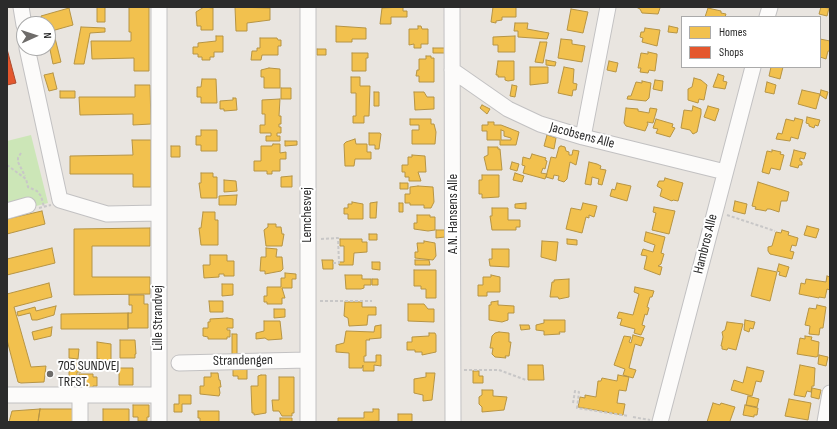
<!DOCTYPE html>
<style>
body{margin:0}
#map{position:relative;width:837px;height:429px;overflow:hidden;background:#e9e5e0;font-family:"Sofia Sans Condensed",sans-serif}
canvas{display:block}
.frame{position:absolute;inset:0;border:8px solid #2b2b2b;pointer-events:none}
.legend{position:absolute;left:681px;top:16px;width:140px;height:52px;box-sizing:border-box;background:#fff;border:1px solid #aaa;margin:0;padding:5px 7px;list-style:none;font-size:12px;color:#2b2b2b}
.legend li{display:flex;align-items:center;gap:8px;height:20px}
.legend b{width:20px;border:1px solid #aaa}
.north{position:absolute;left:16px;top:16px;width:40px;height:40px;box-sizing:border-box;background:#fff;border:1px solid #aaa;border-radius:50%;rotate:87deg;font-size:11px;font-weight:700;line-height:16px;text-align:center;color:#2b2b2b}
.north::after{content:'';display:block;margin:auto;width:14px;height:18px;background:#6e6c6a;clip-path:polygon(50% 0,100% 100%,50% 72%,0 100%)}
</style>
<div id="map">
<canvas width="837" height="429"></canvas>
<div class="frame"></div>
<ul class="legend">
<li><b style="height:11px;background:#f2c14e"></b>Homes</li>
<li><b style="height:11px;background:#e4572e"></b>Shops</li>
</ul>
<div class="north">N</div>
</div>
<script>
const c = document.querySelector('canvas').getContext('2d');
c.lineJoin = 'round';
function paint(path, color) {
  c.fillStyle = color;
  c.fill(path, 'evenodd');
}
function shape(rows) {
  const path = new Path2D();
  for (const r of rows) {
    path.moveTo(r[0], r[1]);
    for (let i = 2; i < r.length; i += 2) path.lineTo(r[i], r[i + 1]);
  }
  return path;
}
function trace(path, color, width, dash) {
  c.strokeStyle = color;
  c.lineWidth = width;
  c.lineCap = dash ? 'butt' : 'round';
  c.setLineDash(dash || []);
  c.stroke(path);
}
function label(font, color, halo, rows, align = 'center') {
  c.font = font + ' "Sofia Sans Condensed",sans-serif';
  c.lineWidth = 4;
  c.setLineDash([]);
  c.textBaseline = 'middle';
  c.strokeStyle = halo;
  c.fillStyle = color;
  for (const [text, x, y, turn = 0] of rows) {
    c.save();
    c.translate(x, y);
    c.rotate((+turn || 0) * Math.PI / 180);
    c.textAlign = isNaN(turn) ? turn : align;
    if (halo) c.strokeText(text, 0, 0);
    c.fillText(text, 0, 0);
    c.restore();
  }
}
const green = shape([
 [31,135,48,203,32,207,7,206,7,141]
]);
const homes = shape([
 [97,7,105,7,105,22,97,22,97,7],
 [129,7,149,7,149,71,134,71,134,58,92,59,91,41,131,41,131,32,129,32,129,7],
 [204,7,213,8,213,30,201,30,201,26,197,26,196,12,204,7],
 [235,7,270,8,270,20,247,23,247,31,236,31,235,7],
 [403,7,403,11,407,11,407,17,391,17,391,24,380,24,382,8,403,7],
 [493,7,516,7,516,17,502,17,502,20,496,21,496,23,491,22,493,7],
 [636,7,659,7,660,8,658,14,642,13,640,9,636,7],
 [821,7,829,8,827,16,819,14,821,7],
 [69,8,73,25,48,32,48,24,43,24,41,16,69,8],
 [708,8,721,11,721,13,726,14,725,17,705,17,708,8],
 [571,9,588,12,583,33,567,30,571,9],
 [515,23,528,23,527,29,549,33,547,39,518,37,518,31,514,31,515,23],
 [336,26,366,28,366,39,352,39,352,42,336,42,336,26],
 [418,26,421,26,422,29,428,29,428,44,421,44,421,48,414,48,414,44,409,45,409,29,418,29,418,26],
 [669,26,678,28,677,33,668,32,669,26],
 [81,27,105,28,105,32,90,33,84,64,74,64,81,27],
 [645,28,660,30,657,46,642,42,643,38,640,37,641,32,644,32,645,28],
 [216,36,223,36,223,52,214,52,214,57,210,57,210,60,202,60,202,57,198,57,198,54,193,54,193,47,198,47,198,43,216,41,216,36],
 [515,36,515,52,498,52,498,45,493,45,493,37,515,36],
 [55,38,61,62,53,64,48,40,55,38],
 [260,38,277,38,278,40,281,40,281,46,278,46,278,55,262,55,261,60,251,60,252,51,257,51,257,48,260,48,260,38],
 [561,39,572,40,572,44,585,46,582,62,558,58,561,39],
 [820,39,830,41,830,51,828,51,826,59,820,57,820,39],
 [540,42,547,42,543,63,535,62,540,42],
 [433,48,445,48,445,53,433,53,433,48],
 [317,49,326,49,326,55,317,55,317,49],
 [648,52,657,54,657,56,655,71,649,70,648,73,640,72,641,68,638,68,641,53,648,54,648,52],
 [352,53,368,53,368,58,366,58,366,71,352,71,352,53],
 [426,56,431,56,431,58,434,58,434,82,419,82,419,76,416,76,417,70,419,70,419,59,426,59,426,56],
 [546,60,556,62,555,66,546,65,546,60],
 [498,61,514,61,514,80,508,81,505,80,505,77,498,77,498,75,496,75,498,61],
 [609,61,618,63,616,72,607,70,609,61],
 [530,67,548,67,548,83,530,85,530,67],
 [564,67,574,69,573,83,577,84,576,90,573,90,572,96,558,93,564,67],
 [771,67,783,67,780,79,769,76,771,67],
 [269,68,280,69,280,88,264,88,264,77,261,77,261,70,269,68],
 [53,73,57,89,49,91,44,75,53,73],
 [718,74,724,76,723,81,727,82,725,89,713,87,718,74],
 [351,77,360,77,360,86,370,86,369,116,364,116,364,123,353,123,353,116,356,116,356,93,351,93,351,77],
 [694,78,701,80,707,85,704,100,699,99,698,103,688,100,688,89,692,87,694,78],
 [202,79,216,79,217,103,201,103,201,97,197,97,197,87,201,87,202,79],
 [655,80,663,81,662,91,653,89,655,80],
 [642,81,651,83,649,98,646,101,627,99,628,96,631,96,636,82,642,83,642,81],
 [767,82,776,85,774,94,765,92,767,82],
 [135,85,150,85,151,124,133,125,133,114,80,115,79,97,135,97,135,85],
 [512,85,517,86,515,97,510,96,512,85],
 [281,88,291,88,291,99,281,99,281,88],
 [802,90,820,94,816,109,798,104,802,90],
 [821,90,828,92,826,99,820,95,821,90],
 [60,91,75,91,75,98,60,98,60,91],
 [374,92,379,92,379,106,374,106,374,92],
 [414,92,424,92,427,97,434,97,434,109,415,110,414,92],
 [233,98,236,98,237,110,224,111,224,109,220,109,220,101,233,100,233,98],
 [280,99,279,116,281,116,281,124,279,124,279,127,281,127,281,133,277,133,277,136,280,136,280,141,266,141,266,136,271,136,271,133,260,133,260,125,265,125,265,114,262,114,262,100,280,99],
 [482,105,490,109,487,114,480,108,482,105],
 [693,106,701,109,701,114,697,132,693,134,690,130,681,128,684,110,692,111,693,106],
 [708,106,719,109,715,121,704,117,708,106],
 [626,108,638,109,638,111,649,113,650,108,657,109,653,123,647,122,648,124,645,131,626,126,624,123,626,108],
 [807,117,820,120,818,126,815,125,814,128,809,126,809,124,806,123,807,117],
 [795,118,803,120,798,139,791,137,790,141,776,139,778,133,782,134,786,119,794,121,795,118],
 [410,119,431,119,431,124,434,124,436,132,435,144,412,144,412,130,419,130,419,125,410,125,410,119],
 [656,119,673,124,672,127,675,128,670,137,656,133,658,129,653,128,656,119],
 [488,122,494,122,494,125,501,125,519,132,516,145,500,145,500,140,487,140,487,131,482,131,482,125,488,125,488,122],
 [501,130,504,131,504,136,511,138,511,140,501,140,501,130],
 [201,130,217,130,217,151,201,151,201,145,196,145,196,136,201,136,201,130],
 [369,133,380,133,381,134,379,149,375,149,375,145,369,145,369,133],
 [547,135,556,138,554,149,544,146,547,135],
 [355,139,356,144,367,144,367,152,371,152,371,159,355,159,354,166,345,166,344,144,346,142,355,139],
 [132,140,151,140,151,187,133,187,133,174,70,174,70,156,133,155,132,140],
 [285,141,297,141,297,145,285,146,285,141],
 [273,144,280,144,280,153,286,152,286,159,280,159,280,171,272,171,272,174,267,174,267,171,254,171,254,161,261,161,261,146,272,146,273,144],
 [171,146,180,146,180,157,171,157,171,146],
 [561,146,565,147,566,151,569,152,569,155,572,155,573,150,579,151,576,165,570,162,567,179,564,182,558,180,559,176,554,175,553,179,546,177,551,157,556,158,559,147,561,146],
 [488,147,498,147,498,149,500,149,502,170,487,170,484,157,488,155,488,147],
 [772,150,781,152,780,154,784,155,780,170,771,168,769,174,762,172,767,151,772,152,772,150],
 [794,150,806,153,804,159,800,158,800,161,802,162,802,165,799,165,798,168,790,166,794,150],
 [532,154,546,158,545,160,547,161,545,169,543,168,541,173,547,174,545,179,523,173,525,166,522,165,523,157,530,159,532,154],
 [412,155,425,156,426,172,418,172,421,181,409,181,409,177,405,177,405,172,402,172,402,165,408,165,408,157,412,157,412,155],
 [512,162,519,164,517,171,510,169,512,162],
 [589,162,597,164,601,166,600,169,606,170,602,185,598,184,599,179,592,177,591,185,585,184,589,162],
 [201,173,213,173,213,177,217,177,217,198,201,198,199,183,201,183,201,173],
 [515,173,524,176,522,182,513,180,515,173],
 [482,175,499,175,499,197,482,198,482,194,479,194,479,180,482,180,482,175],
 [292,176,292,187,281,187,281,177,292,176],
 [665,178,683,183,678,201,673,200,672,201,660,196,662,189,657,186,659,181,664,181,665,178],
 [224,180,236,181,237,191,224,192,224,180],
 [758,182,789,192,787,201,781,201,779,212,770,209,767,209,766,211,755,209,756,207,752,206,758,182],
 [400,183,408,183,408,189,400,189,400,183],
 [617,183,631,186,627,201,610,196,612,189,615,190,617,183],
 [418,186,433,187,434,202,431,208,424,208,424,205,410,205,410,203,405,203,405,194,410,194,410,187,418,186],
 [237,195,236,205,219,205,219,196,237,195],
 [735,201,747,204,745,214,733,211,735,201],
 [352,202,363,204,363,219,348,219,348,214,344,214,344,208,348,208,348,204,352,204,352,202],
 [377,202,376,218,370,218,370,203,377,202],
 [399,203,403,203,403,212,399,212,399,203],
 [526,203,526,209,515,208,515,204,526,203],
 [583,203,597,206,594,217,589,215,589,218,586,217,582,233,566,229,571,208,581,210,583,203],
 [654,207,675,211,669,234,652,230,656,213,653,212,654,207],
 [492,208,508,208,508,220,520,220,520,227,516,227,516,230,492,230,490,216,492,216,492,208],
 [42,211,45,224,7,234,7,219,42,211],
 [203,212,215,212,215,220,218,220,218,245,201,245,199,228,201,228,203,212],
 [417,215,430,215,430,217,435,217,435,230,428,231,414,229,414,223,417,223,417,215],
 [268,224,276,224,276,227,281,227,282,234,284,234,282,246,266,246,264,230,268,227,268,224],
 [807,226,819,229,816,238,804,235,807,226],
 [150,228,150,246,92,246,92,277,150,277,150,294,74,295,74,229,150,228],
 [436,230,445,230,445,237,436,238,436,230],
 [782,230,789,232,788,235,798,238,796,246,792,245,790,251,794,252,792,259,770,254,768,251,768,247,772,246,776,232,781,233,782,230],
 [646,232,665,237,661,253,664,254,661,264,658,266,662,267,660,275,644,269,647,256,641,255,643,249,653,252,655,245,644,241,646,232],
 [369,234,377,234,377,240,369,240,369,234],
 [340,239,362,239,362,242,367,242,367,252,354,253,353,265,339,265,339,262,344,262,344,246,340,246,340,239],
 [567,239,577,240,577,245,567,244,567,239],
 [424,241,435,243,436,256,433,260,415,258,415,252,418,252,417,243,424,243,424,241],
 [542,241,558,242,556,261,541,257,542,241],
 [52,248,55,263,7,275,7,259,52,248],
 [266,248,277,249,276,257,282,257,283,269,281,271,265,274,265,271,260,271,261,257,266,257,266,248],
 [492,249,509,249,509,267,490,266,489,259,492,259,492,249],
 [210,255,227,255,227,261,234,261,234,276,224,276,224,274,219,274,219,277,204,278,203,265,210,265,210,255],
 [322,260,333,260,333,269,323,269,322,260],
 [415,260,429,260,430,265,415,265,415,260],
 [372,262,380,262,380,270,372,269,372,262],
 [779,264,789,267,786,277,779,275,780,272,777,271,779,264],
 [758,268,777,272,770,301,751,296,758,268],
 [414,270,436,270,436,298,426,298,426,289,421,289,421,286,414,286,414,270],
 [285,273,296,274,296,279,292,279,292,288,282,288,285,298,282,298,282,304,267,304,267,302,264,302,264,296,267,296,267,287,281,287,281,278,285,278,285,273],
 [345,275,362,275,362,279,371,279,371,285,364,285,364,288,361,289,346,289,345,275],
 [491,275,500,277,500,292,487,292,487,296,478,296,478,285,483,285,483,277,491,277,491,275],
 [827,276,830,277,830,290,827,289,825,298,819,297,819,298,799,294,801,283,805,284,806,279,826,282,827,276],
 [372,279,378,279,378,285,372,285,372,279],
 [569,279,569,297,559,299,558,297,550,297,552,282,554,282,554,280,569,279],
 [49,283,52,297,14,307,31,367,46,366,44,382,21,383,18,382,7,340,7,294,49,283],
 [222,284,233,284,233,295,222,296,222,284],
 [635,287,654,291,652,297,650,297,647,307,649,308,647,315,645,314,642,325,645,326,641,335,634,333,635,329,620,325,622,319,617,318,619,312,633,315,639,294,634,292,635,287],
 [129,295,144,295,144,304,148,304,148,328,128,328,128,313,132,313,132,305,129,305,129,295],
 [209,301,223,301,223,312,210,312,209,301],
 [498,301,498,305,514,306,514,313,508,313,508,320,502,322,489,320,489,305,491,305,491,302,498,301],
 [345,302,362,302,362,307,376,307,376,315,368,315,367,325,349,326,348,318,344,316,345,302],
 [408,304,424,304,428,309,434,309,434,322,408,321,408,304],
 [817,305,826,307,823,328,820,328,819,335,809,334,810,326,805,325,809,308,816,309,817,305],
 [56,306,54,315,37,320,32,320,30,313,18,316,17,312,35,307,36,311,56,306],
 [274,309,285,309,285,317,274,318,274,309],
 [128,313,128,329,61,329,61,314,128,313],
 [227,318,233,319,233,328,227,328,227,330,230,330,230,337,227,337,227,339,208,339,208,337,203,336,203,328,208,328,208,322,210,322,210,319,227,318],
 [544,320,565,320,565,332,559,332,560,334,544,335,544,331,536,330,536,325,544,323,544,320],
 [745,320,755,322,753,329,750,328,749,332,744,330,745,320],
 [264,321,280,321,282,339,268,340,265,338,256,339,256,333,264,331,264,321],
 [727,322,743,324,736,350,728,348,727,350,722,349,722,346,721,346,723,337,722,332,725,330,727,322],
 [381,325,381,338,369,339,370,340,366,340,366,356,364,356,364,362,376,362,376,355,381,355,381,366,374,365,374,371,363,371,363,365,362,368,349,368,349,353,336,352,336,345,344,343,346,331,374,332,375,326,381,325],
 [520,325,529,325,530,329,521,330,520,325],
 [52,327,51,336,34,340,32,332,52,327],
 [499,332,509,333,509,342,511,342,509,356,505,356,506,358,495,357,492,354,493,348,490,348,492,336,495,333,499,332],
 [429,333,435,333,436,335,436,352,422,355,422,352,415,352,415,350,407,350,407,342,412,342,412,337,429,336,429,333],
 [232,334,237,334,237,355,232,355,232,334],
 [633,335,644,338,641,346,635,344,629,368,636,370,633,378,623,375,625,369,614,365,624,336,631,337,629,342,631,343,633,335],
 [805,336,812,337,811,340,819,342,818,356,816,357,797,354,800,338,805,339,805,336],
 [120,340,135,340,136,354,135,354,135,358,120,358,120,340],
 [97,342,111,344,111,363,100,363,100,359,97,359,97,342],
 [69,349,79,349,78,359,69,358,69,349],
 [819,355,828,357,826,366,818,364,819,355],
 [72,363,81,363,81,372,77,372,77,380,69,380,69,371,72,371,72,363],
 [92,363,100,363,100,369,92,370,92,363],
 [528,365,543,365,544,380,528,380,528,365],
 [800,365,815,368,814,386,812,386,811,392,807,391,805,397,794,395,800,365],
 [747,367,764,371,761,382,756,381,752,396,731,390,734,380,743,383,747,367],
 [119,368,133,368,133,385,119,385,119,368],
 [233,368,247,368,247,379,238,379,238,376,233,376,233,368],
 [473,371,479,371,479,376,483,376,483,383,473,383,473,371],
 [211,373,218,373,219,380,220,380,221,387,219,387,220,393,219,396,200,394,200,386,204,386,204,377,211,377,211,373],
 [426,373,435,373,432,400,423,401,423,395,414,393,414,379,426,377,426,373],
 [79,374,93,374,93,377,97,377,97,386,93,386,93,389,79,389,79,374],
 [261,375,266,375,266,413,254,415,254,413,252,413,251,386,258,386,258,376,261,375],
 [618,375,629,377,626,391,619,390,617,403,625,404,623,415,578,407,580,397,585,398,585,395,596,397,598,381,601,381,602,378,617,381,618,375],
 [279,377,294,377,294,413,292,413,292,416,282,416,279,411,273,411,272,400,279,400,279,377],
 [812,388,821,390,819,399,811,397,812,388],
 [482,390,493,390,493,396,507,397,504,410,482,412,482,407,479,404,479,397,482,395,482,390],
 [179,395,191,395,191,404,182,404,182,412,174,412,174,404,179,404,179,395],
 [748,396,759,399,757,407,746,405,748,396],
 [789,399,811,403,808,420,785,416,789,399],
 [713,403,720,405,721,403,735,407,730,421,731,422,707,422,713,403],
 [133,405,149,405,149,417,147,417,147,421,138,421,138,417,133,417,133,405],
 [745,405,758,408,757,415,754,415,754,417,743,415,745,405],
 [40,409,38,422,9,422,12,411,40,409],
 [40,409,75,409,75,422,38,422,40,409],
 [103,409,129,409,129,422,103,422,103,409],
 [373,409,379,409,379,421,338,422,338,418,364,418,364,412,373,412,373,409],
 [198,411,219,411,219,422,200,422,200,418,198,418,198,411],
 [398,414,412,414,412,422,398,422,398,414],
 [280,418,292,418,292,422,280,422,280,418]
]);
const shops = shape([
 [7,49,16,83,7,85,7,49]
]);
const path = shape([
 [21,153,18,158,18,162,25,176],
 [7,165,26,179,28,187,37,191,41,196,44,207],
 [39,208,51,205],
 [727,215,775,231],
 [321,239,338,238,339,263,333,263],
 [320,301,372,301],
 [464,370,499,370,526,380],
 [573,403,575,391,579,392,577,408,629,416],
 [633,417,650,420]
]);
const minor = shape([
 [21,7,24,25],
 [308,7,308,422],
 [452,7,453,422],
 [767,17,770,7],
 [27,48,60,200,107,214,159,213],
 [452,70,508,109,540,124,583,137,725,172],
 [583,137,608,7],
 [7,211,28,205],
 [179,363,307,360],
 [7,395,159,395],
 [80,422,80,396],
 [159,422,159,7],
 [660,422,753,67],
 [825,422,830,393]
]);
const markers = [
 [50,374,4,"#6e6c6a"]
];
const streetNames = [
 ["Jacobsens Alle",582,136,15],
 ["A.N. Hansens Alle",453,214,-90],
 ["Lemchesvej",307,215,-90],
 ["Hambros Alle",706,244,-76],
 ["Lille Strandvej",158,318,-90],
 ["Strandengen",243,361,-1]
];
const poiNames = [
 ["705 SUNDVEJ",58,366],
 ["TRFST.",58,382]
];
paint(green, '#cce6b7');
paint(homes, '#f2c14e');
trace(homes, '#b69444', 1);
paint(shops, '#e4572e');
trace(shops, '#ac4a2d', 1);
trace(minor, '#c2c1c2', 17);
trace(path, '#c8c7c7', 2, [3, 2]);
trace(minor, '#fcfbfa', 15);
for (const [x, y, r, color] of markers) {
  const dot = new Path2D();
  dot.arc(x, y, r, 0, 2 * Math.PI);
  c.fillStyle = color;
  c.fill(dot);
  trace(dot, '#fff', 1.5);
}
label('14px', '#2b2b2b', '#fff', streetNames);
label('14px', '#2b2b2b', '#fff', poiNames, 'left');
</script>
